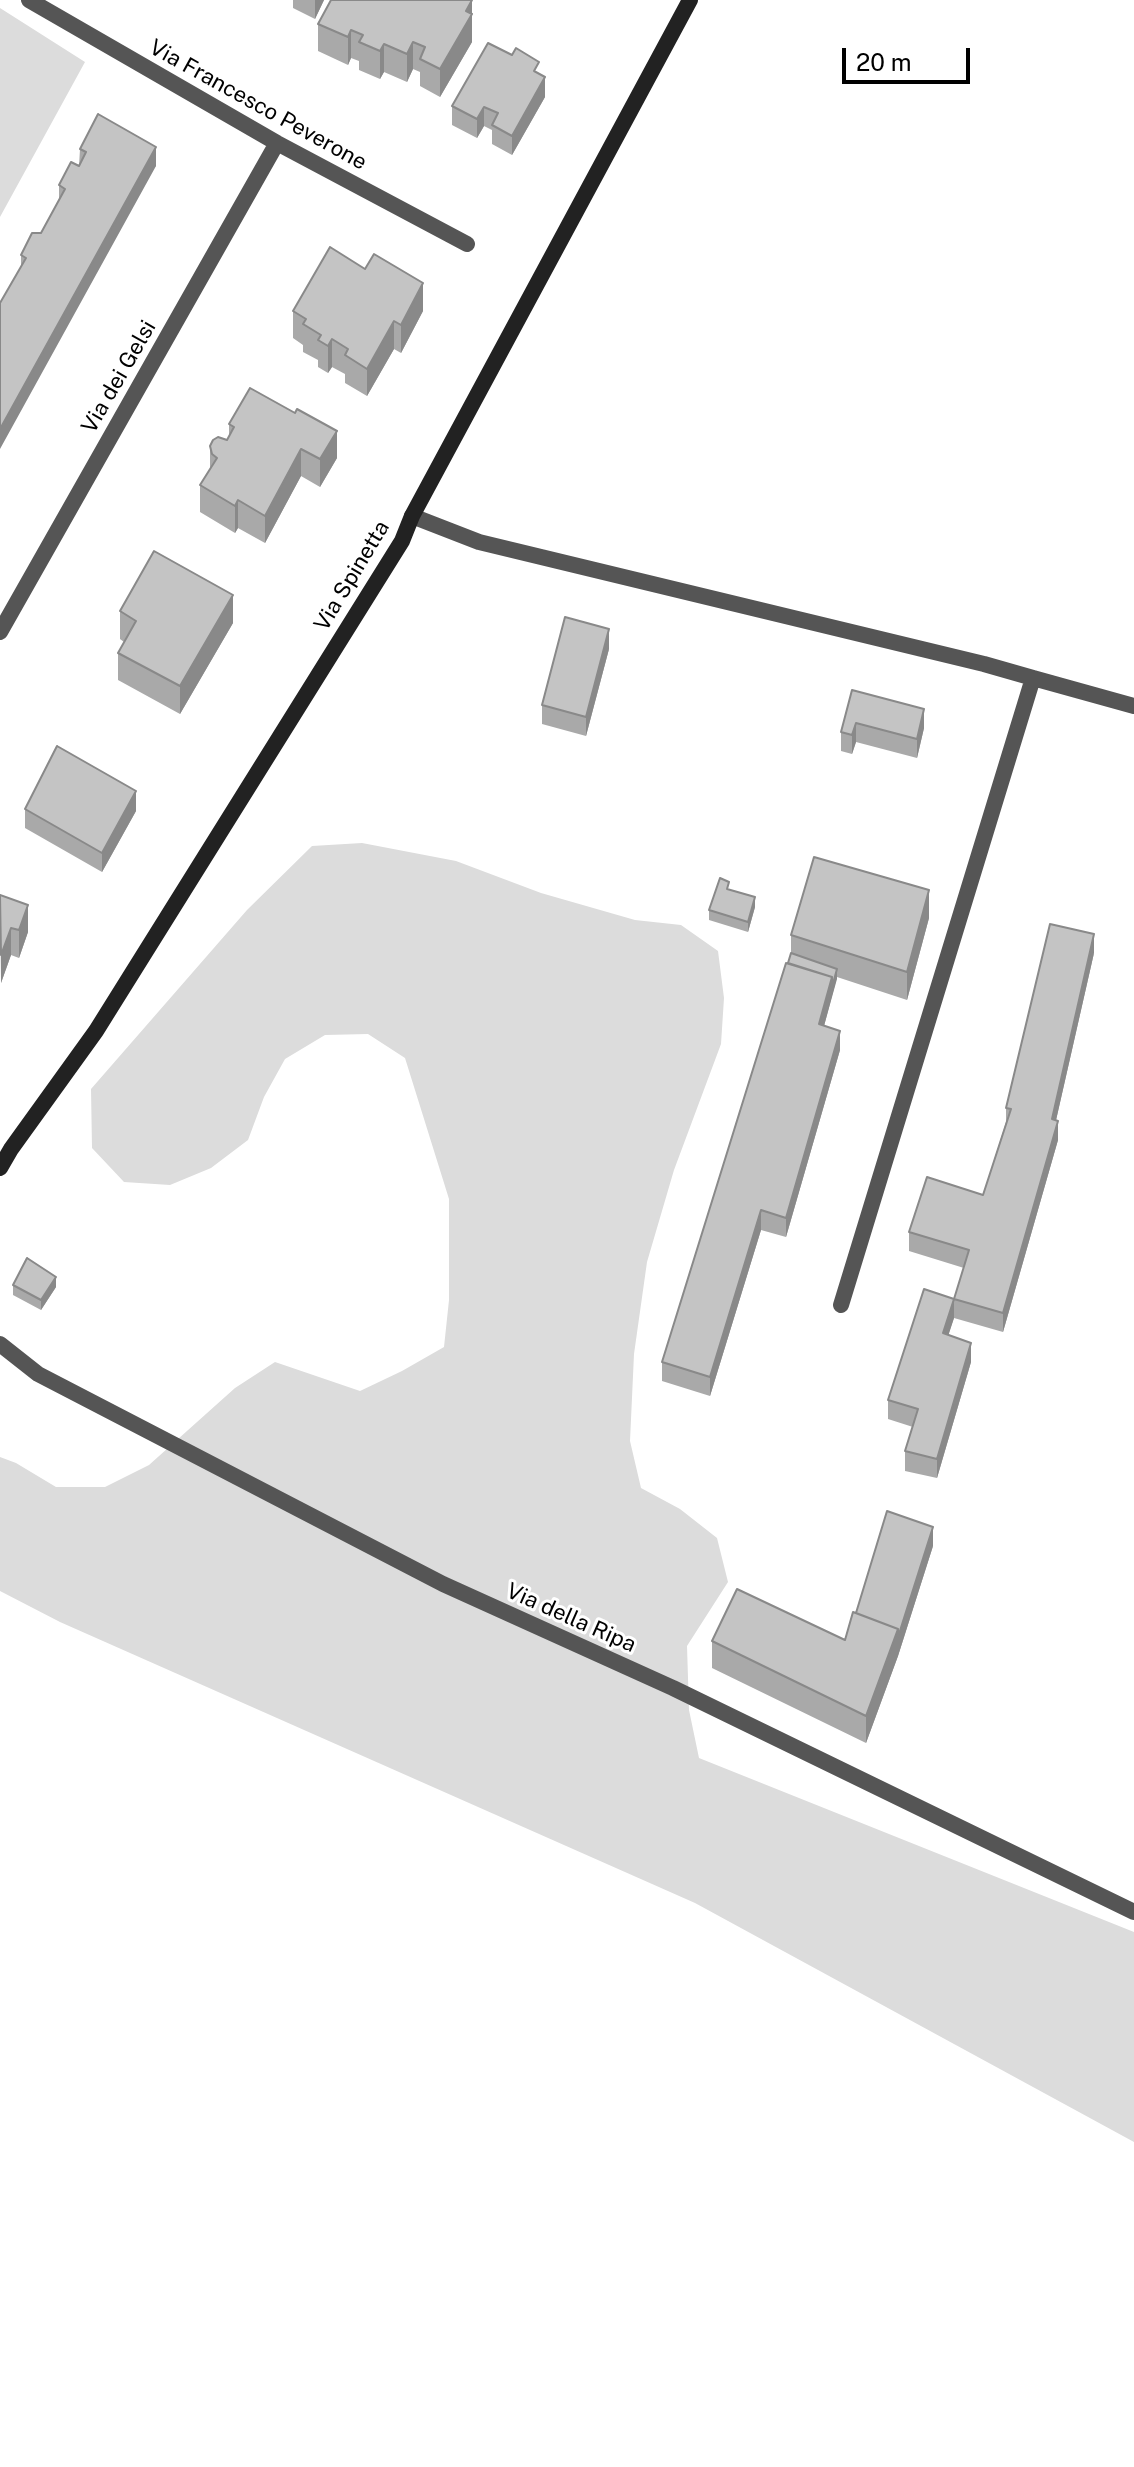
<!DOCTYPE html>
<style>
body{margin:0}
#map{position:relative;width:1134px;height:2467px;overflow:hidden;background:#fff;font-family:"Public Sans",sans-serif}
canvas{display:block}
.scale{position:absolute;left:842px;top:48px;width:128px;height:36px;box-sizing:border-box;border:4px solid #000;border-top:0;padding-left:10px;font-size:24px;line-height:28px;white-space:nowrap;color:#000;-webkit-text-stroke:6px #fff;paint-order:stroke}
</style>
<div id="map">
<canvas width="1134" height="2467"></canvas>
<div class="scale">20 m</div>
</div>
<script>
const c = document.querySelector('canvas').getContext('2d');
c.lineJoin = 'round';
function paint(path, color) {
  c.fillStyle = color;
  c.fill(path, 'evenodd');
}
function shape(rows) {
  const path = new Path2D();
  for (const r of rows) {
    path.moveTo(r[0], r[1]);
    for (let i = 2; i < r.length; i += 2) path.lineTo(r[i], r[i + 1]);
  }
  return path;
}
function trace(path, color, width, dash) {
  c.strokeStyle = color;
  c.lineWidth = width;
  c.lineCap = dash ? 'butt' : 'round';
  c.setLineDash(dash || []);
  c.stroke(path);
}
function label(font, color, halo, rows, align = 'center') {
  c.font = font + ' "Public Sans",sans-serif';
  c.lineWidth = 6;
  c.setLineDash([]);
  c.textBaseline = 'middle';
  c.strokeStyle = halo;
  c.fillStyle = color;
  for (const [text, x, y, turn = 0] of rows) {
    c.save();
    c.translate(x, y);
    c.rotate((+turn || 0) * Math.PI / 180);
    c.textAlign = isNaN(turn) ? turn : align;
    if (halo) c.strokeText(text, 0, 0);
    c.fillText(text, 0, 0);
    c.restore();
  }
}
const green = shape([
 [0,8,85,62,0,217],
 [362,843,456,861,541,893,635,920,681,925,718,951,724,998,721,1044,674,1170,647,1262,634,1354,630,1441,641,1488,680,1509,717,1538,728,1582,687,1646,689,1710,699,1758,1134,1932,1134,2142,695,1903,60,1622,0,1591,0,1457,16,1463,56,1487,105,1487,149,1465,235,1388,275,1362,360,1391,402,1371,444,1347,449,1300,449,1199,405,1058,368,1034,325,1035,285,1059,264,1097,248,1140,211,1168,170,1185,124,1182,92,1148,91,1089,247,910,312,846]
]);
const lane = shape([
 [412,516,479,542,984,664,1033,678,841,1305],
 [1033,678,1134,706]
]);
const street = shape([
 [29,0,277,143,467,244],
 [0,632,277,143],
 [0,1344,38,1374,443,1584,673,1688,1134,1912]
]);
const secondary = shape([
 [0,1168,11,1149,96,1031,402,541,412,516,690,0]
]);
const wall = shape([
 [293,0,324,0,315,19,293,8],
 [472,0,472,42,440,97,420,86,420,72,413,69,407,82,384,72,380,79,359,70,359,61,351,58,348,65,318,51,318,24],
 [539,74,545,97,512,155,492,144,492,130,484,126,477,138,452,125,452,106],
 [80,149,156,166,1,303,21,266,21,255,41,233,59,200,59,185,79,166],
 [293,311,423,311,401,353,394,349,367,396,345,383,345,374,332,367,328,373,318,367,318,360,303,352,303,345,293,338],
 [229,424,337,458,320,487,301,476,265,543,238,528,235,533,200,512,200,485,210,469,210,446,227,440,229,436],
 [120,611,233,623,180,714,118,680,118,653,124,642,120,639],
 [609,649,586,736,542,724,542,705],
 [852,690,924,728,917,758,856,742,852,754,841,751,841,732],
 [25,809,136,811,102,872,25,828],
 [729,889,755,907,748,932,709,920,709,910],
 [0,895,28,932,19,958,11,955,1,983],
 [929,918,907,1000,837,977,824,1026,840,1050,786,1237,761,1230,710,1396,662,1381,662,1362,788,963,791,953,791,935],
 [1094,953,1056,1120,1058,1140,1003,1332,954,1318,948,1335,971,1362,937,1478,905,1471,905,1451,913,1427,888,1419,888,1400,954,1299,964,1268,909,1251,909,1232,983,1195,1006,1122,1006,1108],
 [13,1285,56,1287,41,1310,13,1295],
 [933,1546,898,1656,866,1743,712,1668,712,1641,845,1640,856,1613]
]);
const shadedWall = shape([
 [315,0,324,0,315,19],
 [472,0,472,42,440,97,440,69],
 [351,30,351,58,348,65,348,37],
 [413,42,413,69,407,82,407,54],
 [384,44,384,72,380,79,380,51],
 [545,77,545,97,512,155,512,136],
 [484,107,484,126,477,138,477,119],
 [156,147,156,166,0,449,0,429],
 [423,283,423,311,401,353,401,325],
 [394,321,394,349,367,396,367,369],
 [332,339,332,367,328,373,328,346],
 [337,431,337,458,320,487,320,459],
 [301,449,301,476,265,543,265,516],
 [238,500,238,528,235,533,235,506],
 [233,595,233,623,180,714,180,686],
 [609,629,609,649,586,736,586,717],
 [924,709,924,728,917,758,917,739],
 [856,723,856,742,852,754,852,735],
 [136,791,136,811,102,872,102,853],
 [929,890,929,918,907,1000,907,972],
 [755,897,755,907,748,932,748,922],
 [28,905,28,932,19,958,19,930],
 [11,928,11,955,1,983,1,955],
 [1094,934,1094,953,1052,1138,1052,1119],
 [837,969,837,979,819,1044,819,1024,832,977],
 [840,1031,840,1050,786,1237,786,1218],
 [1058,1121,1058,1140,1003,1332,1003,1313],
 [761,1210,761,1230,710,1396,710,1377],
 [56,1277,56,1287,41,1310,41,1300],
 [954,1299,954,1318,943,1352,943,1333],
 [971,1343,971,1362,937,1478,937,1459],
 [933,1527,933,1546,898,1656,866,1743,866,1716]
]);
const building = shape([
 [331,0,472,0,466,11,472,14,440,69,420,59,425,47,413,42,407,54,384,44,380,51,359,42,363,35,351,30,348,37,318,24,331,0],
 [488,43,512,55,516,48,539,62,534,71,545,77,512,136,492,125,498,113,484,107,477,119,452,106,488,43],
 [98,114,156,147,0,429,0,303,26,258,21,255,32,233,41,233,65,189,59,185,71,162,79,166,86,152,80,149,98,114],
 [330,247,365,269,374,254,423,283,401,325,394,321,367,369,345,355,348,349,332,339,328,346,318,340,321,335,303,324,306,319,293,311,330,247],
 [250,388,295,413,297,409,337,431,320,459,301,449,265,516,238,500,235,506,200,485,217,458,212,454,210,446,213,440,218,437,227,440,234,427,229,424,250,388],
 [154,551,233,595,180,686,118,653,136,621,120,611,154,551],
 [565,617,609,629,586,717,542,705,565,617],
 [852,690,924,709,917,739,856,723,852,735,841,732,852,690],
 [57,746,136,791,102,853,25,809,57,746],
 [814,857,929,890,907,972,791,935,814,857],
 [720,878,729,882,727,889,755,897,748,922,709,910,720,878],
 [0,895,28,905,19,930,11,928,1,955,0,895],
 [1050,924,1094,934,1052,1119,1058,1121,1003,1313,954,1299,969,1250,909,1232,927,1177,983,1195,1011,1109,1006,1108,1050,924],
 [791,953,837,969,832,987,832,977,788,963,791,953],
 [786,963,832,977,819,1024,840,1031,786,1218,761,1210,710,1377,662,1362,786,963],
 [27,1258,56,1277,41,1300,13,1285,27,1258],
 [924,1289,954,1299,943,1333,971,1343,937,1459,905,1451,918,1409,888,1400,924,1289],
 [887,1511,933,1527,898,1637,898,1629,856,1613,887,1511],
 [737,1589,845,1640,853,1612,898,1629,866,1716,712,1641,737,1589]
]);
const streetNames = [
 ["Via Francesco Peverone",258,105,29],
 ["Via dei Gelsi",119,377,-60],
 ["Via Spinetta",352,576,-59],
 ["Via della Ripa",571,1618,24]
];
paint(green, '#dcdcdc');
trace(lane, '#555', 16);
trace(street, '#555', 16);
trace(secondary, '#222', 16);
paint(wall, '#a9a9a9');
paint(shadedWall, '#898989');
paint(building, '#c4c4c4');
trace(building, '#898989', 2);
label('22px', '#000', '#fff', streetNames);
</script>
